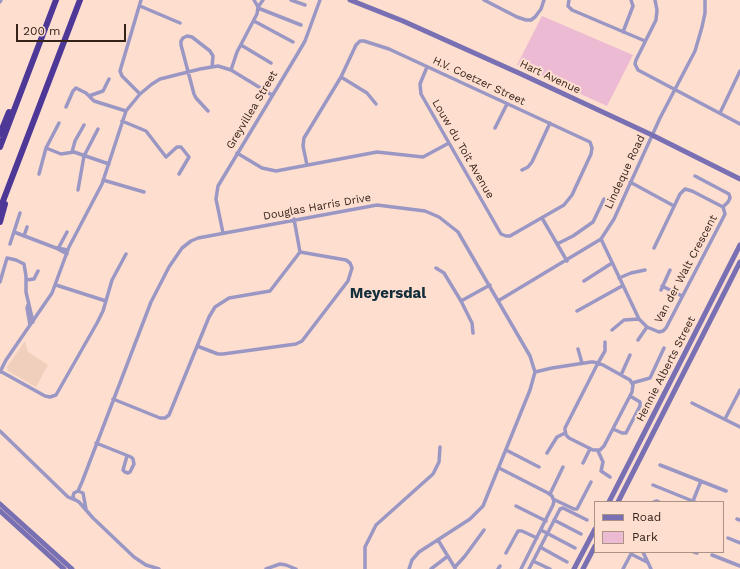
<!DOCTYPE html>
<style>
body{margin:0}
#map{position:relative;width:740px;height:569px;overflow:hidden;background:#fddecf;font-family:"Work Sans",sans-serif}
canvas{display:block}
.legend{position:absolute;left:594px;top:501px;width:130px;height:52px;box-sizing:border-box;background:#fddecf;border:1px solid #ad9386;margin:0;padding:5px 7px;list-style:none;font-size:12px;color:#352218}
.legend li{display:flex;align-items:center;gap:8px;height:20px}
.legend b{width:20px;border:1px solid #ad9386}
.scale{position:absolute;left:16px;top:24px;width:110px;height:18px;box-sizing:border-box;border:2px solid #352218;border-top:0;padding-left:5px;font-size:12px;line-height:14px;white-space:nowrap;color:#352218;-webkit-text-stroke:3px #fddecf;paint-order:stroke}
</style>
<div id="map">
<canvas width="740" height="569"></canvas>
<ul class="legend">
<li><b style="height:5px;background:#7870b3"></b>Road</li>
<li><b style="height:11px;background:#ecbad2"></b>Park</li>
</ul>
<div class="scale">200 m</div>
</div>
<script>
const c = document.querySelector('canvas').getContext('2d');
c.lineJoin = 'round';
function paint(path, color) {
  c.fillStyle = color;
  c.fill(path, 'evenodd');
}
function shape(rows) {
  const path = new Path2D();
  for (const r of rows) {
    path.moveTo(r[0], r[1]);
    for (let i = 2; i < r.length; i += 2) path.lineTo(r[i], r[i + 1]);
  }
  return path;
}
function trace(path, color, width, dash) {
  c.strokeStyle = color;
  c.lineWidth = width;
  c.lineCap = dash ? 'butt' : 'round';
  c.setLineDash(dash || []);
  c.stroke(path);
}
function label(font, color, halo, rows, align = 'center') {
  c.font = font + ' "Work Sans",sans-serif';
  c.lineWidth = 4;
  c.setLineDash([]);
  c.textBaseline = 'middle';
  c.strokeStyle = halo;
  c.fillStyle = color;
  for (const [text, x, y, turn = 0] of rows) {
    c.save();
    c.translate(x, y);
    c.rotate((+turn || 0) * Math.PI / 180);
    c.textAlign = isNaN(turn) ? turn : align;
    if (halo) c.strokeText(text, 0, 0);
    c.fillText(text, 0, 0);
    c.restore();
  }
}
const built = shape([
 [25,341,28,352,48,365,36,387,8,371,7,367]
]);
const green = shape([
 [542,16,633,55,607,106,517,65]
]);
const street = shape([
 [291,0,305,5],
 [484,0,517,17,526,20,531,20,535,17,541,9,544,0],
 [569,0,568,6,572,10,645,41],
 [655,0,657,10,656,20,636,60,635,64,638,70,740,124],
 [0,2,1,0],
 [140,6,180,23],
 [258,7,263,0],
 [258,8,301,25],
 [254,21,293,42],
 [623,32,633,6,631,0],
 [241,45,271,63],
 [231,70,237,52,257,14,258,7,254,0],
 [341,77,367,93,376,104],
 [140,94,122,76,120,71,141,0],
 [89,96,103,91,109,79],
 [66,107,73,91,76,88,86,93,94,101,126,111],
 [208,111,196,98,194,94,181,45,181,41,183,38,187,36,192,37,210,51,213,56,212,67],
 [720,113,740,71],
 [122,121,146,131,166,157,177,147,181,147,189,157,179,174],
 [495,128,507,104],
 [46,148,59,123],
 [72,152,75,141,84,125],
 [237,153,262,168,276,171,377,152,423,157,449,143],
 [307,165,303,146,304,138,341,77,356,45,360,41,364,41,389,49,590,142,592,148,591,154,572,195,564,205,510,236,506,236,501,234,421,94,420,84,427,67],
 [522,170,528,167,532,162,550,123],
 [39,174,46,148,61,154,74,152,109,164],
 [695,176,729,194,730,198,728,202,723,207],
 [103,180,144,192],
 [630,182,674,206],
 [78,190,84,156,98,129],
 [542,218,567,261],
 [14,232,56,248,67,254],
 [223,233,216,199,218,186,298,53,305,41,320,0],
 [24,236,27,227],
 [601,239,639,319,647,327,659,332,663,331,666,328,723,218,725,214,723,207,692,191,685,189,680,194,654,248],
 [10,244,20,213],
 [557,244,573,236,593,222,604,199],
 [59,247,67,232],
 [57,248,68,250],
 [436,268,444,273,461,301],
 [619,278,631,273,645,270],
 [26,280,34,279,38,271],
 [584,281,612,263],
 [0,282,7,258,16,260,24,264,26,276,26,292,33,322],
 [56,285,106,301],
 [662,286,682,296],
 [661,290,670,270],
 [498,301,601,239,614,219,660,118,695,51,702,27,705,13,705,0],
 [28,305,27,308,30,325],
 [577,311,622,286],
 [612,330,624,320,639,319],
 [473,333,472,323,461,301,490,285],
 [638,340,647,327],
 [197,346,218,354,223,354,296,344,302,341,348,281,352,268,350,263,346,260,300,252],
 [578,349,582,363],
 [0,371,45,396,50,397,56,395,97,323,103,311,112,280,126,254],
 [0,372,6,360,52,293,69,247,102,184,126,111,140,94,152,84,160,79,200,69,218,66,231,70,272,95],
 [535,372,552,368,591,362,593,362,598,363,603,365,630,380,633,385,632,392,604,446,600,450,593,450,569,438,566,435,565,430,565,428,598,363,605,351,605,342],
 [621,375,630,355],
 [632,383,650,378,664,348],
 [113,399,160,418,165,418,169,415,209,317,215,307,229,298,270,291,300,252,294,219],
 [692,403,740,427],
 [725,419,740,390],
 [613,429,622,433,626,433,640,406,640,402,630,396],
 [0,431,68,497,75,500],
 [96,443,131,457,133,459,134,464,130,472,128,473,125,472,123,470,127,456],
 [506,450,539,467],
 [598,451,603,462,601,471,610,477],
 [547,453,557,437,565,433],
 [583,463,590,449],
 [660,465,726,491],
 [499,468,548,493,552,496,554,501,553,505,521,569],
 [653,485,695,502],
 [78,491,83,493,86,509],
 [550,494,563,467],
 [553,499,574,509,577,509,591,482],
 [693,501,701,481],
 [654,502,657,501,659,502],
 [516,506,546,521],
 [737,519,740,520],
 [554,520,581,534],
 [541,530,575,548],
 [728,538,740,543],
 [438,540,455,568],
 [540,547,567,562],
 [643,552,651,569],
 [694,552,697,553],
 [506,553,518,531,522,531,537,538],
 [631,554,647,562],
 [712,555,740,566],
 [533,561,550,569],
 [455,567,465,556,484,530],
 [159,569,146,565,134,557,93,518,79,502,74,499,73,496,74,493,78,491,82,482,151,302,169,267,182,248,191,241,198,238,377,205,425,211,439,217,458,232,530,356,535,372,530,390,483,506,470,519,419,552,412,560,409,569],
 [266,569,280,564,286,565,296,569],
 [365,569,365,547,376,525,433,474,439,462,440,447],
 [431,569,448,556],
 [498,569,500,566],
 [529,569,560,509,563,508,587,520],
 [623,569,632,552]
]);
const secondary = shape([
 [350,0,403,21,521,74,652,135,740,179],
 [609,502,740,245],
 [618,502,740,262],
 [0,504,72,569],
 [0,511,64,569],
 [574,569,595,529],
 [583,569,595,546]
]);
const highway = shape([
 [0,134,9,112],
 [0,147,56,0],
 [0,209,80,0],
 [0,222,5,204]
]);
const streetNames = [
 ["Hart Avenue",550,77,25],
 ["H.V. Coetzer Street",479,81,25],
 ["Greyvillea Street",252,110,-59],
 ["Louw du Toit Avenue",463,149,60],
 ["Lindeque Road",625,172,-65],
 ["Douglas Harris Drive",317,207,-10],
 ["Van der Walt Crescent",686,269,-62],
 ["Hennie Alberts Street",666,369,-63]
];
const districtNames = [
 ["Meyersdal",388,294]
];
paint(built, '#f1cfbd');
paint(green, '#ecbad2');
trace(street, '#9b97c5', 3.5);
trace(secondary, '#7870b3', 5);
trace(highway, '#4d3797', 6);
label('11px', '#352218', '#fddecf', streetNames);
label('bold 15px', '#122e3a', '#fddecf', districtNames);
</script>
